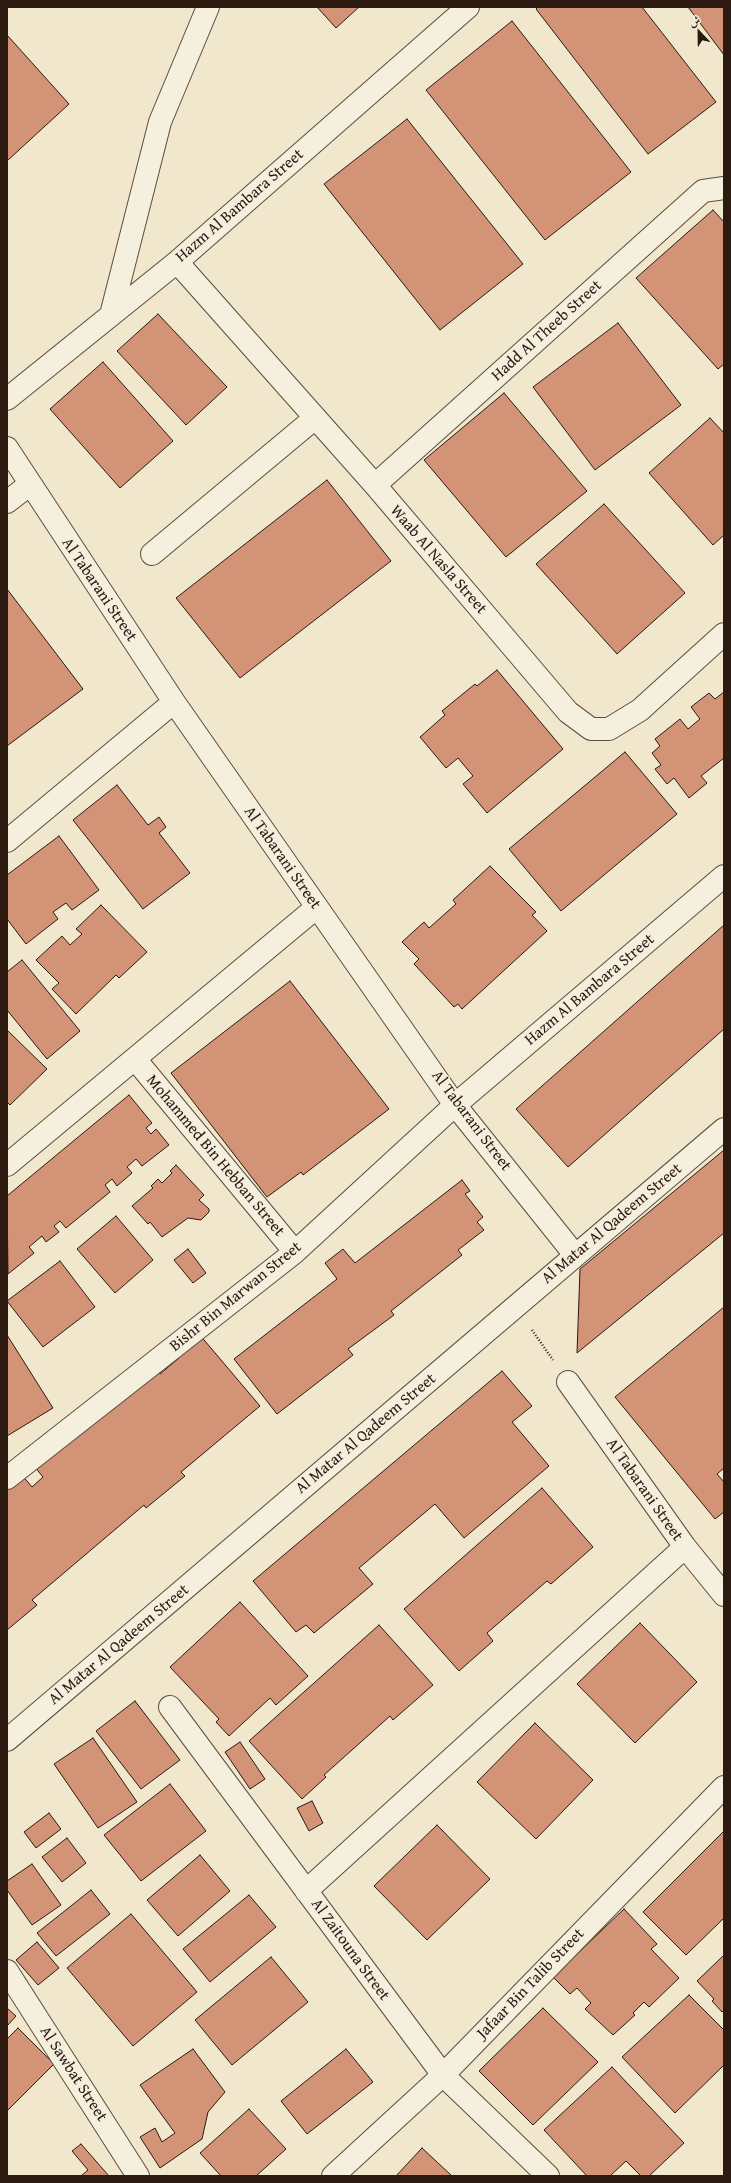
<!DOCTYPE html>
<meta charset="utf-8">
<style>
body{margin:0}
#map{position:relative;width:731px;height:2183px;overflow:hidden;background:#f0e7cd;font-family:"Gentium Book Plus",Amiri,serif}
canvas{display:block}
.frame{position:absolute;inset:0;border:8px solid #2c1910;pointer-events:none}
.north{position:absolute;left:679px;top:12px;width:40px;height:40px;-webkit-text-stroke:3px #f5efde;paint-order:stroke;rotate:338deg;font-size:11px;font-weight:700;line-height:16px;text-align:center;color:#2c1910}
.north::after{content:'';display:block;margin:auto;width:14px;height:18px;background:#2c1910;clip-path:polygon(50% 0,100% 100%,50% 72%,0 100%)}
</style>
<div id="map">
<canvas width="731" height="2183"></canvas>
<div class="frame"></div>
<div class="north">ش</div>
</div>
<script>
const c = document.querySelector('canvas').getContext('2d');
c.lineJoin = 'round';
function paint(path, color) {
  c.fillStyle = color;
  c.fill(path, 'evenodd');
}
function shape(rows) {
  const path = new Path2D();
  for (const r of rows) {
    path.moveTo(r[0], r[1]);
    for (let i = 2; i < r.length; i += 2) path.lineTo(r[i], r[i + 1]);
  }
  return path;
}
function trace(path, color, width, dash) {
  c.strokeStyle = color;
  c.lineWidth = width;
  c.lineCap = dash ? 'butt' : 'round';
  c.setLineDash(dash || []);
  c.stroke(path);
}
function label(font, color, halo, rows, align = 'center') {
  c.font = font + ' "Gentium Book Plus",serif';
  c.lineWidth = 3;
  c.setLineDash([]);
  c.textBaseline = 'middle';
  c.strokeStyle = halo;
  c.fillStyle = color;
  for (const [text, x, y, turn = 0] of rows) {
    c.save();
    c.translate(x, y);
    c.rotate((+turn || 0) * Math.PI / 180);
    c.textAlign = isNaN(turn) ? turn : align;
    if (halo) c.strokeText(text, 0, 0);
    c.fillText(text, 0, 0);
    c.restore();
  }
}
const building = shape([
 [317,7,359,7,336,28,317,7],
 [538,7,642,7,716,102,648,154,536,9,538,7],
 [688,7,724,7,724,55,688,7],
 [512,21,631,172,545,240,426,90,512,21],
 [7,35,69,104,7,161,7,35],
 [407,119,523,264,440,330,324,184,407,119],
 [713,210,724,222,724,364,718,369,636,278,713,210],
 [158,314,227,387,186,425,117,351,158,314],
 [618,323,681,405,595,470,533,387,618,323],
 [103,362,173,441,120,488,50,409,103,362],
 [504,393,587,491,506,557,424,460,504,393],
 [710,418,724,433,724,535,713,545,649,473,710,418],
 [327,480,391,561,240,678,176,598,327,480],
 [604,504,685,593,617,654,536,564,604,504],
 [7,589,83,689,7,746,7,589],
 [497,670,563,749,487,813,463,784,473,776,458,758,446,768,420,737,445,715,442,711,475,684,477,686,497,670],
 [724,692,724,758,701,776,707,783,689,798,674,778,667,784,655,769,661,765,652,753,660,746,655,739,680,719,688,729,700,719,691,707,709,693,715,699,724,692],
 [625,752,677,814,561,911,509,849,625,752],
 [117,785,148,825,159,817,166,827,159,833,190,873,143,909,73,820,117,785],
 [59,836,99,890,72,910,66,903,53,912,58,919,26,944,7,919,7,875,59,836],
 [490,866,536,912,532,915,547,931,462,1009,458,1004,454,1007,414,964,419,959,402,942,424,922,429,928,456,904,453,900,490,866],
 [101,905,147,952,119,978,116,975,76,1014,52,989,59,983,36,960,62,936,70,945,82,934,76,929,101,905],
 [724,925,724,1029,568,1167,516,1109,724,925],
 [22,960,80,1031,47,1059,7,1010,7,972,22,960],
 [290,981,389,1109,303,1175,301,1172,267,1197,171,1073,290,981],
 [7,1030,47,1069,10,1105,7,1102,7,1030],
 [129,1095,152,1123,146,1128,151,1134,156,1129,169,1145,142,1166,136,1159,127,1167,132,1173,117,1186,112,1179,105,1185,110,1192,66,1228,60,1221,54,1226,59,1232,46,1242,42,1236,29,1247,34,1253,8,1274,7,1196,129,1095],
 [724,1150,724,1233,577,1353,580,1269,724,1150],
 [176,1165,204,1195,199,1200,209,1209,209,1212,201,1220,188,1218,162,1237,150,1222,148,1224,132,1206,153,1188,151,1186,158,1179,162,1183,172,1173,170,1171,176,1165],
 [462,1180,470,1191,465,1194,483,1217,477,1222,484,1230,458,1250,462,1255,391,1311,394,1315,348,1349,353,1355,277,1414,234,1359,337,1279,325,1263,343,1249,355,1263,462,1180],
 [116,1216,153,1260,115,1293,77,1249,116,1216],
 [188,1249,206,1273,193,1283,174,1260,188,1249],
 [60,1261,95,1307,43,1347,7,1301,60,1261],
 [724,1307,724,1468,717,1474,724,1482,724,1512,715,1519,615,1397,724,1307],
 [199,1334,260,1406,181,1472,185,1476,146,1508,144,1505,32,1600,37,1605,7,1630,7,1485,21,1474,32,1487,43,1477,34,1466,156,1370,160,1374,179,1358,175,1354,199,1334],
 [7,1335,53,1408,7,1436,7,1335],
 [502,1371,532,1406,512,1422,549,1466,464,1538,435,1504,359,1568,373,1584,314,1633,306,1625,296,1632,253,1581,502,1371],
 [542,1488,593,1547,551,1584,547,1581,487,1633,493,1641,459,1671,404,1609,542,1488],
 [240,1602,308,1676,276,1705,270,1698,229,1736,216,1722,219,1719,170,1667,240,1602],
 [640,1623,697,1682,635,1743,577,1684,640,1623],
 [379,1625,433,1685,393,1720,390,1716,324,1775,326,1777,302,1799,249,1741,379,1625],
 [135,1701,180,1760,141,1789,96,1731,135,1701],
 [535,1723,593,1780,536,1839,477,1782,535,1723],
 [93,1738,137,1802,98,1828,54,1764,93,1738],
 [240,1742,265,1779,250,1789,225,1752,240,1742],
 [170,1784,206,1831,141,1881,104,1835,170,1784],
 [312,1801,323,1823,309,1831,297,1808,312,1801],
 [49,1813,61,1829,36,1848,24,1832,49,1813],
 [437,1825,490,1879,427,1940,374,1886,437,1825],
 [724,1831,724,1918,686,1955,643,1912,724,1831],
 [67,1838,86,1863,62,1882,42,1857,67,1838],
 [200,1855,230,1891,178,1936,147,1900,200,1855],
 [32,1864,61,1905,32,1925,7,1890,7,1881,32,1864],
 [91,1890,110,1914,56,1956,37,1933,91,1890],
 [249,1895,276,1927,210,1982,183,1949,249,1895],
 [624,1909,657,1944,651,1949,679,1978,649,2007,644,2002,633,2013,635,2015,613,2035,585,2009,591,2003,577,1988,570,1994,553,1977,624,1909],
 [131,1914,197,1992,133,2046,67,1968,131,1914],
 [37,1942,59,1968,38,1985,16,1960,37,1942],
 [724,1955,724,2010,722,2012,712,2001,714,1999,697,1981,724,1955],
 [271,1957,308,2002,232,2065,195,2020,271,1957],
 [689,1995,724,2030,724,2065,675,2113,622,2057,689,1995],
 [7,2008,16,2016,7,2026,7,2008],
 [543,2008,598,2062,533,2125,479,2071,543,2008],
 [18,2028,54,2064,7,2111,7,2039,18,2028],
 [193,2049,225,2092,208,2112,202,2139,160,2168,140,2137,155,2128,162,2142,175,2133,140,2085,193,2049],
 [346,2049,373,2082,307,2134,281,2101,346,2049],
 [612,2067,684,2143,649,2176,641,2176,626,2161,610,2176,587,2176,544,2130,612,2067],
 [249,2109,286,2149,256,2176,221,2176,200,2153,249,2109],
 [81,2144,109,2176,81,2176,88,2170,72,2151,81,2144],
 [422,2148,452,2176,396,2176,422,2148]
]);
const path = shape([
 [532,1330,553,1360]
]);
const minor = shape([
 [177,262,375,485,568,712,591,729,609,729,640,710,724,634],
 [111,315,160,122,208,7],
 [7,399,177,262,468,7],
 [7,448,174,702,455,1105,575,1255],
 [375,485,703,191,724,188],
 [7,502,29,485],
 [152,554,315,418],
 [7,841,174,702],
 [135,1059,295,1252],
 [7,1165,317,907],
 [568,1382,685,1547,724,1595],
 [7,1478,295,1252,455,1105,724,876],
 [170,1707,443,2075,548,2176],
 [7,1740,724,1129],
 [306,1891,685,1547],
 [7,1971,138,2176],
 [333,2176,443,2075,724,1787]
]);
const streetNames = [
 ["Hazm Al Bambara Street",240,206,-41],
 ["Hadd Al Theeb Street",547,331,-42],
 ["Waab Al Nasla Street",438,560,49],
 ["Al Tabarani Street",99,590,56],
 ["Al Tabarani Street",282,858,55],
 ["Hazm Al Bambara Street",590,990,-40],
 ["Al Tabarani Street",471,1121,53],
 ["Mohammed Bin Hebban Street",215,1156,50],
 ["Al Matar Al Qadeem Street",612,1224,-40],
 ["Bishr Bin Marwan Street",236,1297,-39],
 ["Al Matar Al Qadeem Street",366,1434,-40],
 ["Al Tabarani Street",644,1490,55],
 ["Al Matar Al Qadeem Street",119,1645,-40],
 ["Al Zaitouna Street",350,1950,54],
 ["Jafaar Bin Talib Street",531,1984,-46],
 ["Al Sawbat Street",73,2074,57]
];
paint(building, '#d39376');
trace(building, '#2c1910', 1);
trace(minor, '#5d4c3f', 24);
trace(path, '#2c1910', 2.5, [1, 2]);
trace(minor, '#f5efde', 22);
label('16px', '#2c1910', '#f5efde', streetNames);
</script>
